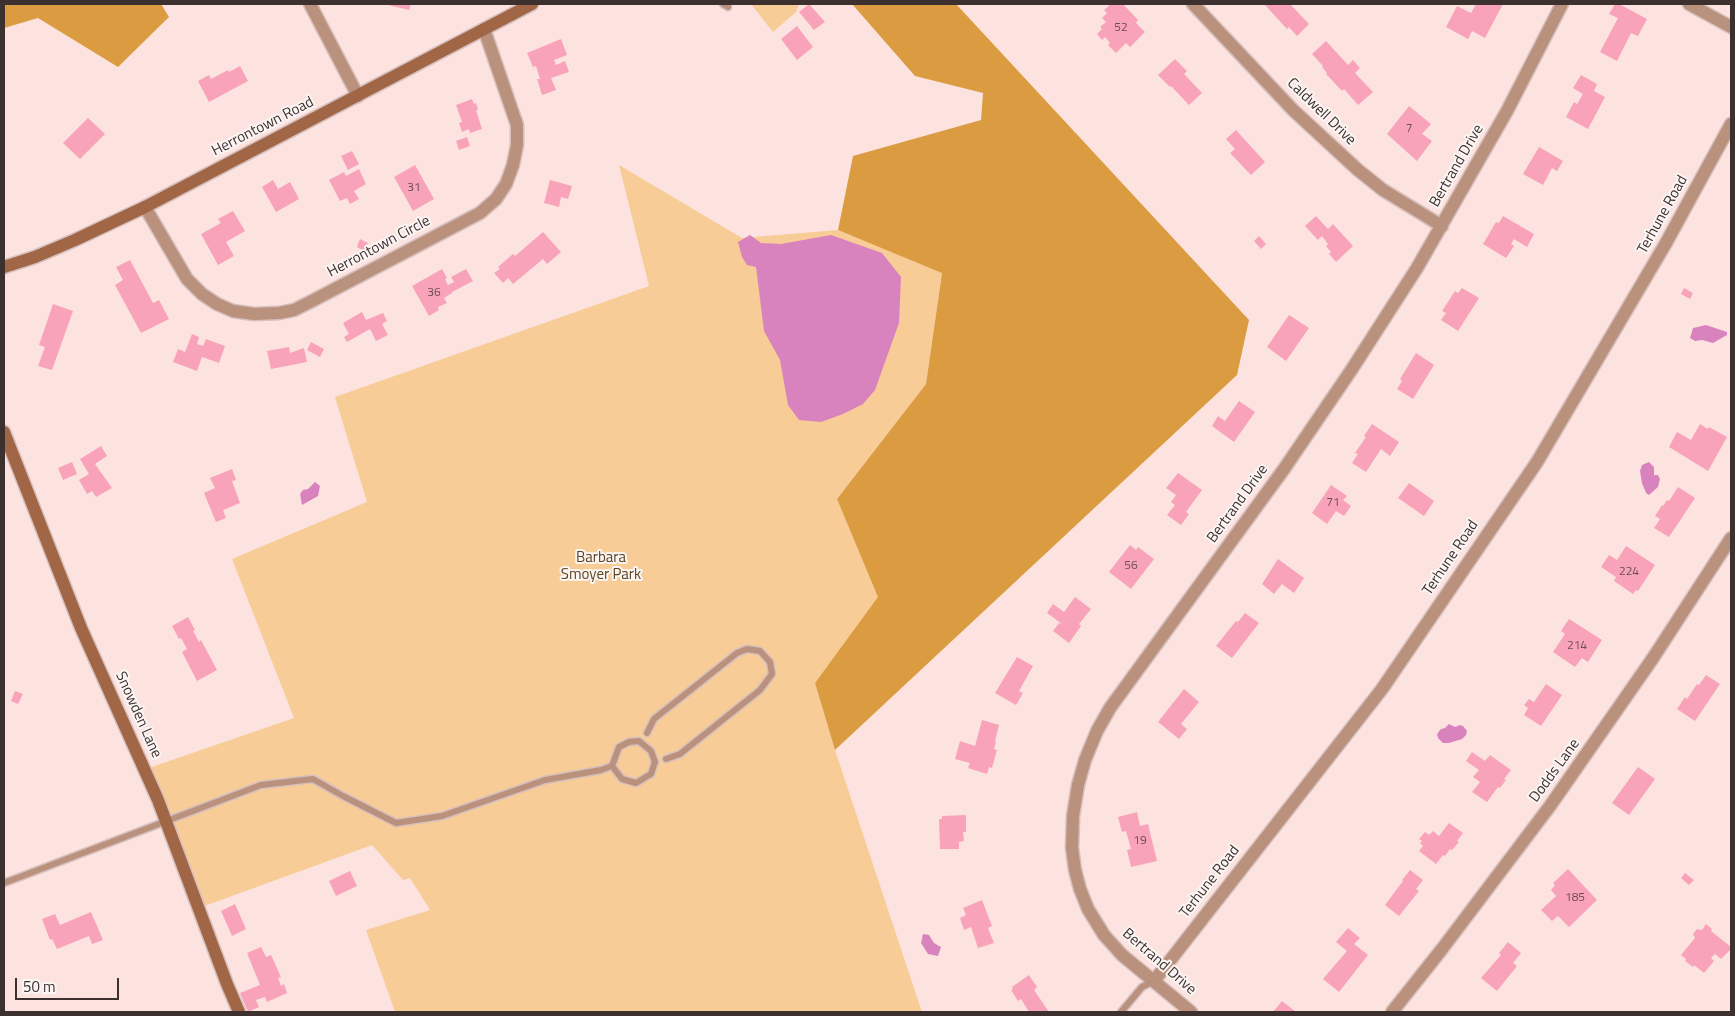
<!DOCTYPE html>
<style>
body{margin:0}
#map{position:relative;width:1735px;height:1016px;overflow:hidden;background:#fce3e0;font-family:"Titillium Web",sans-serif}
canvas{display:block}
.frame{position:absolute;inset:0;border:5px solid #3d3130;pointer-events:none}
.scale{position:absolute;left:15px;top:978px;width:104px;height:22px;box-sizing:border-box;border:2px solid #3d3130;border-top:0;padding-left:6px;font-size:15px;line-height:18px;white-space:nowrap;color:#3d3130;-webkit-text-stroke:4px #fbf5f4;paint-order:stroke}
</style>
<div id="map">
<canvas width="1735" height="1016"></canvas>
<div class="frame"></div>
<div class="scale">50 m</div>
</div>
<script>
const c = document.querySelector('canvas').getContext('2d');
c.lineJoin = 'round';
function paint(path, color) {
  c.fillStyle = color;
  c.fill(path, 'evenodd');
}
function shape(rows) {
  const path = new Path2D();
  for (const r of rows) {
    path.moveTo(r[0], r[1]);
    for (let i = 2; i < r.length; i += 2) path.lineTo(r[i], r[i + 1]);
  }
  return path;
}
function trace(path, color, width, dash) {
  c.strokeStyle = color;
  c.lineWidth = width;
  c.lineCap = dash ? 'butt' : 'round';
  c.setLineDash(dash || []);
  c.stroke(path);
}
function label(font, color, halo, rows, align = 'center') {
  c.font = font + ' "Titillium Web",sans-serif';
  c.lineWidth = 4;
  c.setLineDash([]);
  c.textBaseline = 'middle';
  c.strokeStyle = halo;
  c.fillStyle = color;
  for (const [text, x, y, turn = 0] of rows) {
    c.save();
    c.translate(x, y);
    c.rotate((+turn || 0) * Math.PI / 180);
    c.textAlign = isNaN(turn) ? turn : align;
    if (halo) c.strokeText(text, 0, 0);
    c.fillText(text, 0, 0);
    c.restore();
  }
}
const green = shape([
 [751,4,799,4,796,12,773,32],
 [619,165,742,238,838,230,942,272,926,384,837,499,879,597,815,683,835,750,922,1012,395,1012,366,930,430,910,410,878,403,880,372,845,199,908,143,770,294,718,232,559,367,502,335,397,649,286]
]);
const forest = shape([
 [4,4,161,4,169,17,118,67,38,18,4,28],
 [852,4,956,4,1249,320,1237,375,835,750,815,683,878,597,837,499,926,384,942,273,838,230,853,156,981,120,983,93,915,76]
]);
const water = shape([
 [750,235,761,243,781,244,831,235,882,253,901,277,899,323,875,390,863,404,843,414,821,422,799,420,788,405,780,360,764,331,756,267,747,265,742,257,738,242],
 [1706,325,1727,332,1727,335,1713,343,1702,340,1695,341,1690,338,1693,328],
 [1649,462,1654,467,1654,475,1658,475,1660,479,1658,487,1649,495,1646,493,1642,483,1640,471,1642,465],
 [315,482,320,486,318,496,302,505,300,494,303,490,308,489],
 [1449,724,1455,727,1460,725,1463,726,1467,731,1466,735,1462,739,1449,743,1443,743,1438,738,1437,734,1441,729,1445,728],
 [923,934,929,935,934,943,941,947,938,956,928,954,921,943]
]);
const building = shape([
 [384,4,411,4,409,10],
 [809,4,825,22,814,30,799,12],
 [1111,4,1123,4,1138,20,1136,23,1145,32,1130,47,1126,43,1116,53,1108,45,1110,43,1105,37,1102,40,1097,34,1102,29,1100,27,1106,22,1102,18,1107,13,1104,10],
 [1266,4,1290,4,1309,24,1297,36,1289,27,1287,29,1265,5],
 [1476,4,1503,4,1485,38,1472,31,1468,39,1446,27,1457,6,1471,13],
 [1615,4,1619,4,1647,19,1638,36,1631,33,1617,61,1600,52,1618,18,1609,14],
 [797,26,813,47,797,60,781,39],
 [561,39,567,55,554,60,556,65,565,61,569,72,551,78,556,90,542,95,537,79,540,79,536,66,533,67,527,53],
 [1326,41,1348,65,1353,60,1360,68,1355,73,1373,92,1358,105,1344,89,1342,91,1326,74,1327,73,1322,67,1323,66,1312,54],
 [1175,59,1187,71,1184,74,1202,93,1189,105,1171,86,1170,87,1158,75],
 [240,66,248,81,209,102,198,81,209,75,211,79,228,70,229,72],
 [1581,75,1597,84,1594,91,1605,97,1588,129,1566,117,1574,102,1577,104,1583,94,1573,88],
 [472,99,474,104,476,103,478,110,476,110,482,129,470,133,469,129,462,132,459,123,462,122,456,105],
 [1409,106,1431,124,1422,134,1432,141,1417,161,1387,134],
 [88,118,105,134,80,159,63,143],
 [1236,130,1265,162,1251,175,1230,153,1235,149,1226,139],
 [467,137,470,146,459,150,456,141],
 [1539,147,1563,161,1557,171,1552,168,1543,185,1523,174],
 [352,151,359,164,348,170,341,156],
 [415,165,434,199,413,211,394,177],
 [359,169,366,184,354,191,359,199,350,204,347,198,340,201,329,180,344,172,346,176],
 [273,180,278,189,290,182,299,199,276,212,262,187],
 [550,180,572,186,568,199,561,197,559,207,544,203],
 [233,211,245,231,226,242,234,256,218,265,201,234,221,223,218,219],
 [1316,216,1328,229,1333,224,1353,246,1336,262,1329,254,1331,252,1326,246,1328,244,1322,236,1318,240,1305,226],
 [1503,216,1534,234,1527,247,1514,239,1511,244,1514,246,1506,258,1483,244,1496,222,1499,223],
 [543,232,561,252,547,264,543,259,513,284,508,278,503,283,494,273,500,269,498,267,513,254,515,256],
 [1259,236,1266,244,1261,249,1254,241],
 [360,239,368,243,364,251,357,247],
 [130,260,153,303,159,300,169,319,141,333,115,285,123,280,116,267],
 [442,269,447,278,445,279,448,285,454,282,451,277,466,269,473,281,452,292,452,293,444,298,447,303,438,307,439,310,429,316,412,286],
 [1462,288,1479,298,1458,331,1441,320,1446,313,1442,311,1455,291,1458,293],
 [1684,288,1693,293,1690,299,1681,294],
 [53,304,73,311,52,370,38,366,45,347,39,345],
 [362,312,366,320,383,313,387,321,382,324,388,335,376,341,370,329,347,342,344,337,349,334,343,323],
 [1289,315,1309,328,1286,361,1267,347],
 [192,334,199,337,197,344,203,346,206,339,225,346,219,363,202,357,197,371,173,362,178,349,185,352],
 [311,342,324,349,320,357,307,350],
 [289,347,290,353,304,348,307,362,271,369,267,351],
 [1416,353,1434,365,1413,399,1397,389,1402,381,1400,379],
 [1239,401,1255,412,1234,442,1212,426,1218,416,1225,421],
 [1372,424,1399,442,1390,456,1381,449,1366,472,1352,463,1358,454,1355,453,1366,437,1364,436],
 [1700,424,1708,429,1709,427,1727,437,1708,471,1669,447,1677,432,1691,440],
 [101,446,107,456,95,464,112,488,96,497,92,491,87,494,79,480,89,474,80,459],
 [72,462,77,474,63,480,58,468],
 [232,469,236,480,232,481,240,503,223,510,226,518,216,522,204,493,215,488,210,478],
 [1178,473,1202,490,1186,512,1189,514,1181,525,1167,515,1175,505,1171,502,1176,495,1166,488],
 [1409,483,1434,501,1424,516,1398,498],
 [1331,485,1347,496,1343,500,1351,506,1344,516,1336,511,1327,524,1312,513],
 [1678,487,1695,498,1669,537,1654,528,1660,519,1655,516,1662,505,1663,506,1667,500,1669,501],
 [1130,545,1136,550,1138,547,1154,559,1131,589,1109,572],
 [1626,546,1655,565,1638,591,1636,590,1633,594,1614,581,1616,577,1601,567,1609,555,1617,560],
 [1278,559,1304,578,1294,593,1282,584,1274,594,1262,584],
 [1075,597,1091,609,1079,624,1081,626,1069,643,1053,631,1059,623,1062,624,1047,613,1053,604,1064,612],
 [1245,613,1259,623,1232,658,1216,646,1236,621,1238,622],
 [188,617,195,630,193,631,199,642,201,640,217,670,197,681,182,652,187,649,181,638,179,639,172,626],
 [1569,619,1602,640,1588,662,1582,658,1575,667,1553,652,1565,634,1561,631],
 [1017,657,1033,666,1019,691,1023,693,1016,705,995,693],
 [1706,675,1720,684,1695,721,1677,709,1685,697,1687,699,1697,684,1699,685],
 [1546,684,1562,695,1541,726,1524,715,1528,708,1524,705,1529,699,1534,702],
 [1184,689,1199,702,1181,724,1187,729,1179,739,1158,722],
 [15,691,23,694,18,704,11,701],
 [982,720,999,725,995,741,996,741,994,749,997,750,992,768,989,767,987,774,968,768,970,763,955,759,960,741,975,746],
 [1472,752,1485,761,1490,755,1511,770,1504,779,1506,780,1500,788,1498,787,1487,802,1472,792,1480,782,1473,777,1479,770,1466,761],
 [1638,767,1655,779,1629,815,1612,803],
 [1137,812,1140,826,1148,824,1157,861,1131,867,1127,850,1131,849,1126,831,1122,832,1118,817],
 [966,815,966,832,963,832,964,841,959,842,959,849,940,849,939,819,942,819,942,816],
 [1449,823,1463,833,1457,841,1459,842,1452,850,1450,849,1445,856,1443,855,1436,864,1419,851,1423,846,1420,843,1422,841,1419,839,1425,832,1429,835,1433,831,1439,836],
 [1568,869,1597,900,1569,927,1558,916,1552,921,1541,910,1556,896,1551,890,1555,885,1553,883],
 [1410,870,1423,880,1416,889,1419,891,1399,916,1385,905,1403,881,1402,880],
 [350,871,357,886,336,896,329,881],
 [1685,873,1694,880,1689,885,1681,878],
 [982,900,992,926,988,928,994,943,978,948,971,927,964,930,960,918,966,915,963,908],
 [235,904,246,929,232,936,221,911],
 [91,912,103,940,92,944,89,936,57,949,52,939,50,940,42,919,55,914,60,925],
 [1706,924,1712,929,1711,931,1731,947,1731,949,1721,959,1715,954,1711,958,1714,961,1704,973,1694,965,1693,967,1685,961,1686,959,1681,955,1695,938,1693,934,1697,929,1702,930],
 [1348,928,1360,938,1354,944,1368,955,1339,992,1323,979,1347,951,1336,942],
 [1508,942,1521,953,1513,963,1517,966,1497,991,1481,978,1501,955,1499,953],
 [261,947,266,957,271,955,281,977,278,978,281,986,284,984,287,993,267,1002,265,997,256,1000,259,1007,248,1012,240,993,260,985,247,953],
 [1029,975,1037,987,1034,990,1049,1012,1029,1012,1021,999,1018,1001,1011,990,1013,989,1012,987],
 [1282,1001,1296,1012,1273,1012]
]);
const lane = shape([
 [723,4,728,7],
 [647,733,654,719,737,653,747,649,760,651,770,662,772,674,760,690,680,754,666,759],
 [4,883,261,785,313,779,343,796,396,823,442,816,545,780,601,770,612,766,622,779,636,783,651,774,655,762,651,751,639,741,629,742,619,747,612,766],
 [1121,1012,1142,987,1154,981]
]);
const street = shape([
 [310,4,358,96],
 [1193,4,1293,110,1358,170,1383,190,1442,226],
 [1689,4,1731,27],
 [145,207,187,279,202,294,217,304,233,311,254,314,279,313,294,310,310,302,480,213,496,199,506,184,513,165,517,145,517,125,484,29],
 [1154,981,1382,689,1537,462,1666,243,1731,124],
 [1191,1012,1122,955,1104,935,1088,909,1080,889,1075,870,1072,848,1073,816,1078,785,1085,760,1097,731,1110,708,1284,469,1352,369,1417,268,1507,111,1562,4],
 [1392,1012,1442,949,1550,806,1653,658,1731,538]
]);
const secondary = shape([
 [4,267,35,257,75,240,145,207,532,4],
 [4,432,81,628,158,800,227,984,239,1012]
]);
const numberNames = [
 ["52",1121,28],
 ["7",1409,129],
 ["31",414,188],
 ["36",434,293],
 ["71",1333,503],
 ["56",1131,566],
 ["224",1629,572],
 ["214",1577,646],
 ["19",1140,841],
 ["185",1575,898]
];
const streetNames = [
 ["Caldwell Drive",1321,112,44],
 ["Herrontown Road",263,127,-27],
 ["Bertrand Drive",1457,166,-60],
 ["Terhune Road",1663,215,-61],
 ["Herrontown Circle",379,247,-28],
 ["Bertrand Drive",1238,504,-54],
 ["Terhune Road",1451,558,-56],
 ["Snowden Lane",138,715,66],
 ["Dodds Lane",1555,771,-54],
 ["Terhune Road",1210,882,-52],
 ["Bertrand Drive",1159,962,41]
];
const parkNames = [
 ["Barbara",601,558],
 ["Smoyer Park",601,575]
];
paint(green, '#f7cc97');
paint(forest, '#db9b41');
paint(water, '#d983be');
paint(building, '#f8a3b9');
trace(lane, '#d6bfbd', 9);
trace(street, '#d6bfbd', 15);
trace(secondary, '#d6bfbd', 15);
trace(lane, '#ba917c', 6);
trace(street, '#ba917c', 12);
trace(secondary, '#a06646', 12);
label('12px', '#6c4e52', null, numberNames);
label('15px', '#3d3130', '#fbf5f4', streetNames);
label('15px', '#5e431f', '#fbf5f4', parkNames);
</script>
